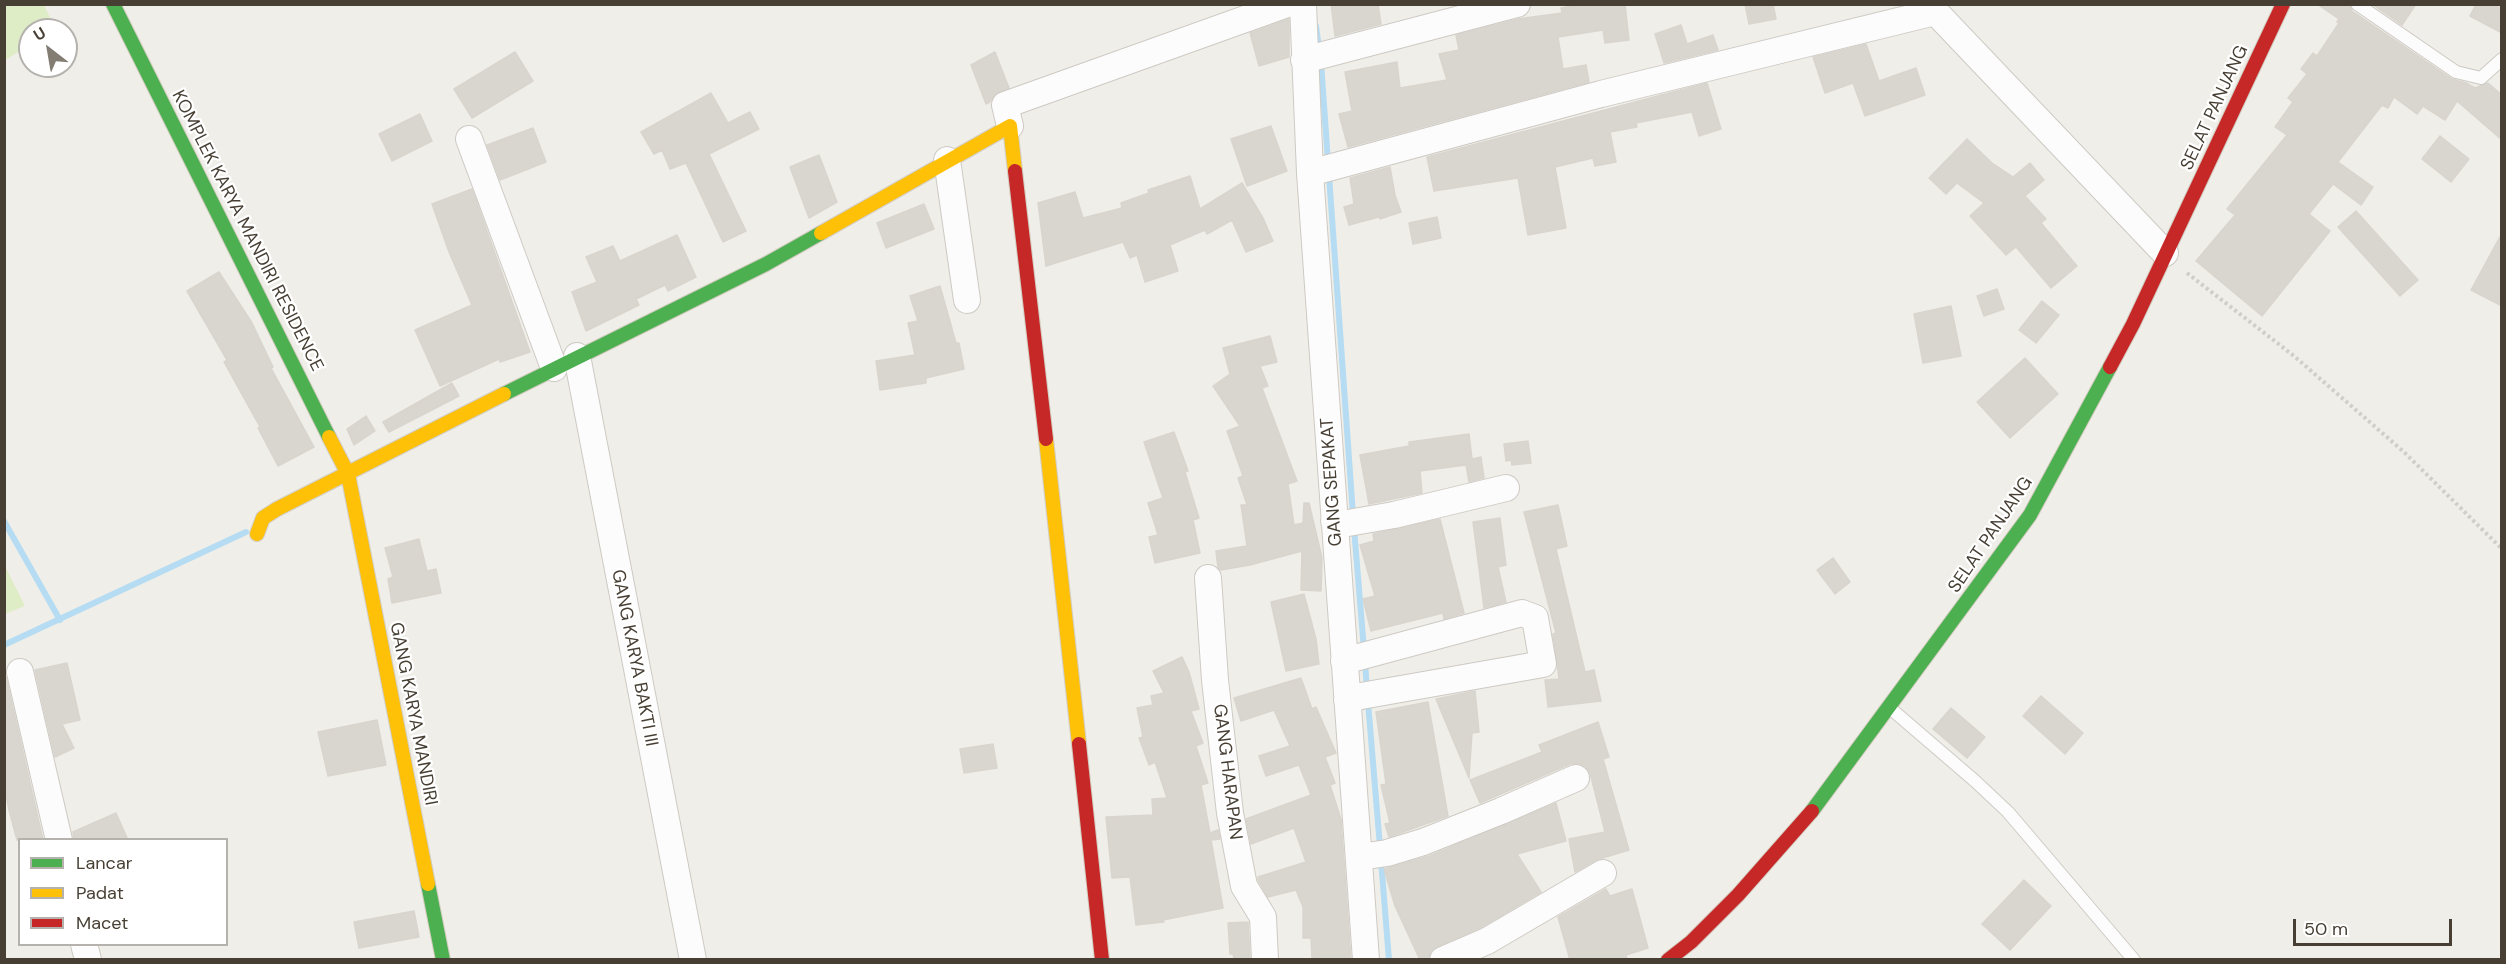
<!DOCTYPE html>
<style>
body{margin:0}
#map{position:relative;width:2506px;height:964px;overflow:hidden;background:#f0eee8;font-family:"DM Sans",sans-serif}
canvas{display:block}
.frame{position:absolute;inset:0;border:6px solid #473f34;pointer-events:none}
.legend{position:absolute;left:18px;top:838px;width:210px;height:108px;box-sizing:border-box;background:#fff;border:2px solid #b5b2ae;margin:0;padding:8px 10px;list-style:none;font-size:18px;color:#473f34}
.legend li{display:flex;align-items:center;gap:12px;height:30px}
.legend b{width:30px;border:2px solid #b5b2ae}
.north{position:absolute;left:18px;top:18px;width:60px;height:60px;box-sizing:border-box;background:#fff;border:2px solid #b5b2ae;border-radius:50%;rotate:329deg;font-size:16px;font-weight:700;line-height:24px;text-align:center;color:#473f34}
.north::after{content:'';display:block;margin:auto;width:21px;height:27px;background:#827c73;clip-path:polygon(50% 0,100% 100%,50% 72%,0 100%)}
.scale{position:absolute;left:2293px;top:919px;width:159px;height:27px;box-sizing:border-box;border:3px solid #473f34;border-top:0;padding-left:8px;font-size:18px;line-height:21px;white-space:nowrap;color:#473f34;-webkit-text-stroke:4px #fff;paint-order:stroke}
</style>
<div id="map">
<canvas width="2506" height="964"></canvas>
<div class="frame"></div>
<ul class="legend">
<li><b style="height:8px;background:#4caf50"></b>Lancar</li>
<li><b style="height:8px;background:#ffc107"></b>Padat</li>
<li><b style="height:8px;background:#c62828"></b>Macet</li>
</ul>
<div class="north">U</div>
<div class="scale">50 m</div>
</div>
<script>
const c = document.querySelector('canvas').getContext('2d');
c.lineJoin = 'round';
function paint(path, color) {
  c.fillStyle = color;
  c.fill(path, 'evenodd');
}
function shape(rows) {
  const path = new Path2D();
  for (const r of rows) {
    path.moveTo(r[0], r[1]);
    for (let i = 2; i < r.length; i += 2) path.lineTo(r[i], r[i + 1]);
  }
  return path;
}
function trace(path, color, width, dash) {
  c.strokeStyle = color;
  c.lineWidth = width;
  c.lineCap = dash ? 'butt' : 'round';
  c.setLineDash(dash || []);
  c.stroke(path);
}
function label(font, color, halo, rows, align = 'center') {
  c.font = font + ' "DM Sans",sans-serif';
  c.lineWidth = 4.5;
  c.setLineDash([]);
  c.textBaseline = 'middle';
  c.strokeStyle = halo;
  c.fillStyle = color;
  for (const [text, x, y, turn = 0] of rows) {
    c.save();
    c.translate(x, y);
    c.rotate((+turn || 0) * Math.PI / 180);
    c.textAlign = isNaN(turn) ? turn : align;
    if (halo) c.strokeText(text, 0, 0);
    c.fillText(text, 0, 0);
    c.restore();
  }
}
const green = shape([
 [5,4,44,5,56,30,30,30,30,45,5,60],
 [5,566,25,606,5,614,4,614]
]);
const stream = shape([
 [1316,26,1319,48],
 [1321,62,1328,162],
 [1329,175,1353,515],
 [4,521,60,620],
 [1354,528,1364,650],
 [4,645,246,532],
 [1365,663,1367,689],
 [1368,702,1380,847],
 [1381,860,1389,960]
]);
const building = shape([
 [1331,4,1378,4,1381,24,1335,36,1331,4],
 [1583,4,1625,4,1629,40,1605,43,1603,30,1558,37,1563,69,1586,65,1589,82,1348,147,1339,114,1352,111,1345,72,1397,62,1400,88,1447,80,1439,54,1459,50,1456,35,1518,19,1562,13,1561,8,1583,4],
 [1745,4,1773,4,1776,19,1749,24,1745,4],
 [2317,4,2349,4,2352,11,2452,79,2466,83,2475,88,2488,83,2502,95,2502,140,2457,101,2445,120,2423,106,2417,114,2394,97,2388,108,2382,105,2338,162,2373,187,2361,205,2333,184,2309,214,2330,231,2262,316,2196,261,2235,215,2227,209,2287,135,2275,127,2293,102,2288,98,2307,74,2301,69,2313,53,2317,56,2339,23,2337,22,2339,19,2317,4],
 [2372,4,2416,4,2402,25,2372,4],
 [2476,4,2493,4,2502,9,2502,33,2470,16,2476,4],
 [1289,19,1289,57,1259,66,1250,33,1289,19],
 [1681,25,1687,44,1713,35,1718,50,1664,63,1655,34,1681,25],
 [1866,44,1879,81,1916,68,1925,95,1865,116,1853,83,1825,93,1813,57,1866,44],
 [515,52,533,81,472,118,454,89,515,52],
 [995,52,1009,88,994,95,990,102,986,104,971,65,995,52],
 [1707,83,1721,129,1699,136,1692,112,1636,123,1637,127,1610,132,1616,162,1595,166,1593,158,1555,167,1566,228,1528,235,1518,178,1434,191,1427,157,1707,83],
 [711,93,728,123,750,112,759,129,709,154,746,231,723,242,686,163,670,169,662,150,654,154,641,132,711,93],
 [420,114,432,141,392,161,379,134,420,114],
 [1271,126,1287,171,1247,186,1231,139,1271,126],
 [533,128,546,162,500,180,487,145,533,128],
 [2440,136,2469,159,2451,182,2422,159,2440,136],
 [1967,139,1992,163,2013,177,2030,163,2044,180,2025,196,2046,219,2041,223,2077,266,2051,288,2016,247,2006,255,1970,216,1984,203,1957,183,1946,194,1929,178,1967,139],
 [819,155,837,202,809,218,790,167,819,155],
 [1390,167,1395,195,1401,212,1380,219,1379,217,1349,225,1344,207,1354,204,1350,178,1390,167],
 [1190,176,1200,209,1242,183,1263,218,1273,241,1246,252,1232,220,1207,234,1205,230,1170,245,1178,271,1145,282,1137,255,1130,258,1123,242,1046,266,1038,203,1075,192,1083,218,1122,208,1121,203,1149,193,1148,190,1190,176],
 [472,189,530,352,500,362,499,359,440,386,415,330,472,305,449,252,432,204,472,189],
 [924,204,934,229,886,248,877,223,924,204],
 [2356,211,2418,280,2400,296,2338,227,2356,211],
 [1437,217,1441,238,1413,244,1409,223,1437,217],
 [2502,233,2502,306,2471,290,2502,233],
 [677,235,696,277,668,291,665,285,636,299,639,305,586,331,572,292,597,282,586,257,613,246,620,261,677,235],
 [219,272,252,323,273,367,271,368,314,447,278,466,258,428,260,427,224,362,227,360,187,291,219,272],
 [940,286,956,343,959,343,964,369,926,378,926,383,880,390,876,361,915,355,908,323,918,321,910,296,940,286],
 [1997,289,2004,309,1984,316,1977,296,1997,289],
 [2042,301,2059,315,2036,343,2019,330,2042,301],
 [1951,306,1961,356,1923,363,1914,314,1951,306],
 [1270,336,1277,362,1260,366,1268,386,1262,388,1297,481,1288,484,1294,525,1303,523,1304,503,1309,503,1322,558,1321,591,1301,590,1302,551,1250,565,1221,570,1218,568,1216,551,1247,546,1241,505,1247,505,1238,478,1243,476,1227,431,1240,426,1213,386,1230,374,1223,348,1270,336],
 [2025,358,2058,394,2010,438,1977,402,2025,358],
 [452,383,459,396,389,432,383,422,452,383],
 [366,416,375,431,354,445,347,429,366,416],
 [1174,432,1188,471,1185,472,1199,518,1193,520,1200,553,1155,563,1149,537,1158,535,1148,503,1163,498,1144,442,1174,432],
 [1469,434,1472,459,1481,457,1484,478,1469,482,1466,465,1420,471,1422,493,1369,504,1360,455,1409,446,1409,442,1469,434],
 [1528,441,1531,463,1512,465,1511,460,1506,461,1504,444,1528,441],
 [1558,505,1567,546,1556,549,1585,672,1594,670,1601,701,1548,707,1545,680,1559,679,1553,634,1556,633,1524,512,1558,505],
 [1500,518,1506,565,1498,567,1506,602,1484,608,1473,522,1500,518],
 [1440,519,1464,613,1444,619,1443,613,1371,631,1363,599,1375,596,1360,545,1374,541,1373,534,1440,519],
 [419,539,427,571,436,569,441,593,392,603,388,579,393,577,385,548,419,539],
 [1833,558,1850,582,1835,594,1817,570,1833,558],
 [1304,594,1316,639,1319,664,1286,671,1271,602,1304,594],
 [1182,657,1189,672,1199,709,1191,711,1203,743,1196,746,1208,783,1201,785,1210,833,1218,830,1220,839,1211,840,1223,908,1163,920,1164,922,1136,925,1130,877,1112,878,1106,817,1153,815,1152,799,1167,798,1155,762,1149,765,1139,738,1143,737,1137,708,1153,705,1151,696,1164,693,1153,671,1182,657],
 [67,663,80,720,62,724,74,748,55,757,35,670,67,663],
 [4,677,6,677,43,840,17,840,9,810,4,785,4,677],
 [1301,678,1312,709,1316,707,1336,753,1325,757,1335,783,1330,785,1341,819,1351,960,1312,960,1311,938,1303,938,1303,907,1296,890,1268,897,1258,880,1258,877,1306,862,1294,828,1251,844,1246,819,1311,795,1299,765,1266,776,1259,756,1290,746,1274,710,1241,721,1234,698,1301,678],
 [1475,691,1479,732,1472,733,1469,778,1436,699,1475,691],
 [2041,696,2083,733,2065,754,2023,716,2041,696],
 [1428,702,1448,816,1389,837,1385,824,1390,823,1381,785,1386,784,1376,712,1428,702],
 [1951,708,1985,737,1967,758,1933,729,1951,708],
 [377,720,386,765,328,776,318,732,377,720],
 [1598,722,1609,757,1603,759,1629,850,1596,860,1575,872,1569,839,1605,832,1590,773,1585,766,1578,763,1570,764,1480,803,1470,780,1542,752,1539,745,1598,722],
 [993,744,997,768,964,773,960,749,993,744],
 [1556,803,1566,841,1517,854,1541,892,1480,928,1437,947,1431,952,1428,960,1420,960,1395,906,1384,869,1429,856,1556,803],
 [116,813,128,840,74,840,73,832,116,813],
 [2024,880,2051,906,2010,950,1982,924,2024,880],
 [1606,889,1610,896,1632,889,1648,948,1626,955,1627,960,1570,960,1558,917,1606,889],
 [414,911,419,937,359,948,354,922,414,911],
 [1248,922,1250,960,1234,960,1233,954,1230,954,1228,923,1248,922]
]);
const path = shape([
 [2187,273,2294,356,2404,452,2502,549]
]);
const lane = shape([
 [2357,4,2456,72,2481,78,2502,59],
 [1890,708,1975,781,2008,812,2134,960]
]);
const street = shape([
 [1303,4,1310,173,1366,960],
 [1928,4,2165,253],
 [1304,60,1517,4],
 [1010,126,1005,105,1287,4],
 [469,139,554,368],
 [947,160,967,300],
 [1310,173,1601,94,1935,12],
 [577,356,693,960],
 [1334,521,1348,523,1394,515,1506,488],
 [1208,578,1215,680,1230,813,1244,886,1263,917,1265,960],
 [1344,661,1522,613,1535,618,1543,664,1361,696,1347,700],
 [20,672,59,840],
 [1360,857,1387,853,1423,842,1501,811,1576,778],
 [84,944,88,960],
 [1443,960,1487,941,1603,873]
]);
const fast = shape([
 [113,4,329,437],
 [504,394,766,264,821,233],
 [1812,811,2030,515,2110,367],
 [428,884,443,960]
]);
const slow = shape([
 [821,233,1010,126,1015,171],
 [329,437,348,474,428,884],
 [1046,439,1079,744],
 [257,534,263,518,277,509,504,394]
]);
const jam = shape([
 [1015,171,1046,439],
 [2110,367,2133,324,2283,4],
 [1079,744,1102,960],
 [1668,960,1691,942,1738,895,1812,811]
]);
const streetNames = [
 ["SELAT PANJANG",2215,108,-65],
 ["KOMPLEK KARYA MANDIRI RESIDENCE",247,231,63],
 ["GANG SEPAKAT",1332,482,-94],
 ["SELAT PANJANG",1991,535,-56],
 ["GANG KARYA BAKTI III",634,658,79],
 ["GANG KARYA MANDIRI",413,714,79],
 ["GANG HARAPAN",1227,772,83]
];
paint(green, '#dfedc6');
trace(stream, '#b5dcf2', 6);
paint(building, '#d9d5cf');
trace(building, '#d9d5ce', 1.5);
trace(lane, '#cdcac4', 14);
trace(street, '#cdcac4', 28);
trace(fast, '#d2ccc0', 16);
trace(slow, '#d2ccc0', 16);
trace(jam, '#d2ccc0', 16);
trace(path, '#d1cec9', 4, [3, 3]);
trace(lane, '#fdfcfc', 12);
trace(street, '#fdfcfc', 26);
trace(fast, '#4caf50', 14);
trace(slow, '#ffc107', 14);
trace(jam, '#c62828', 14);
label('18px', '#473f34', '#fff', streetNames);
</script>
